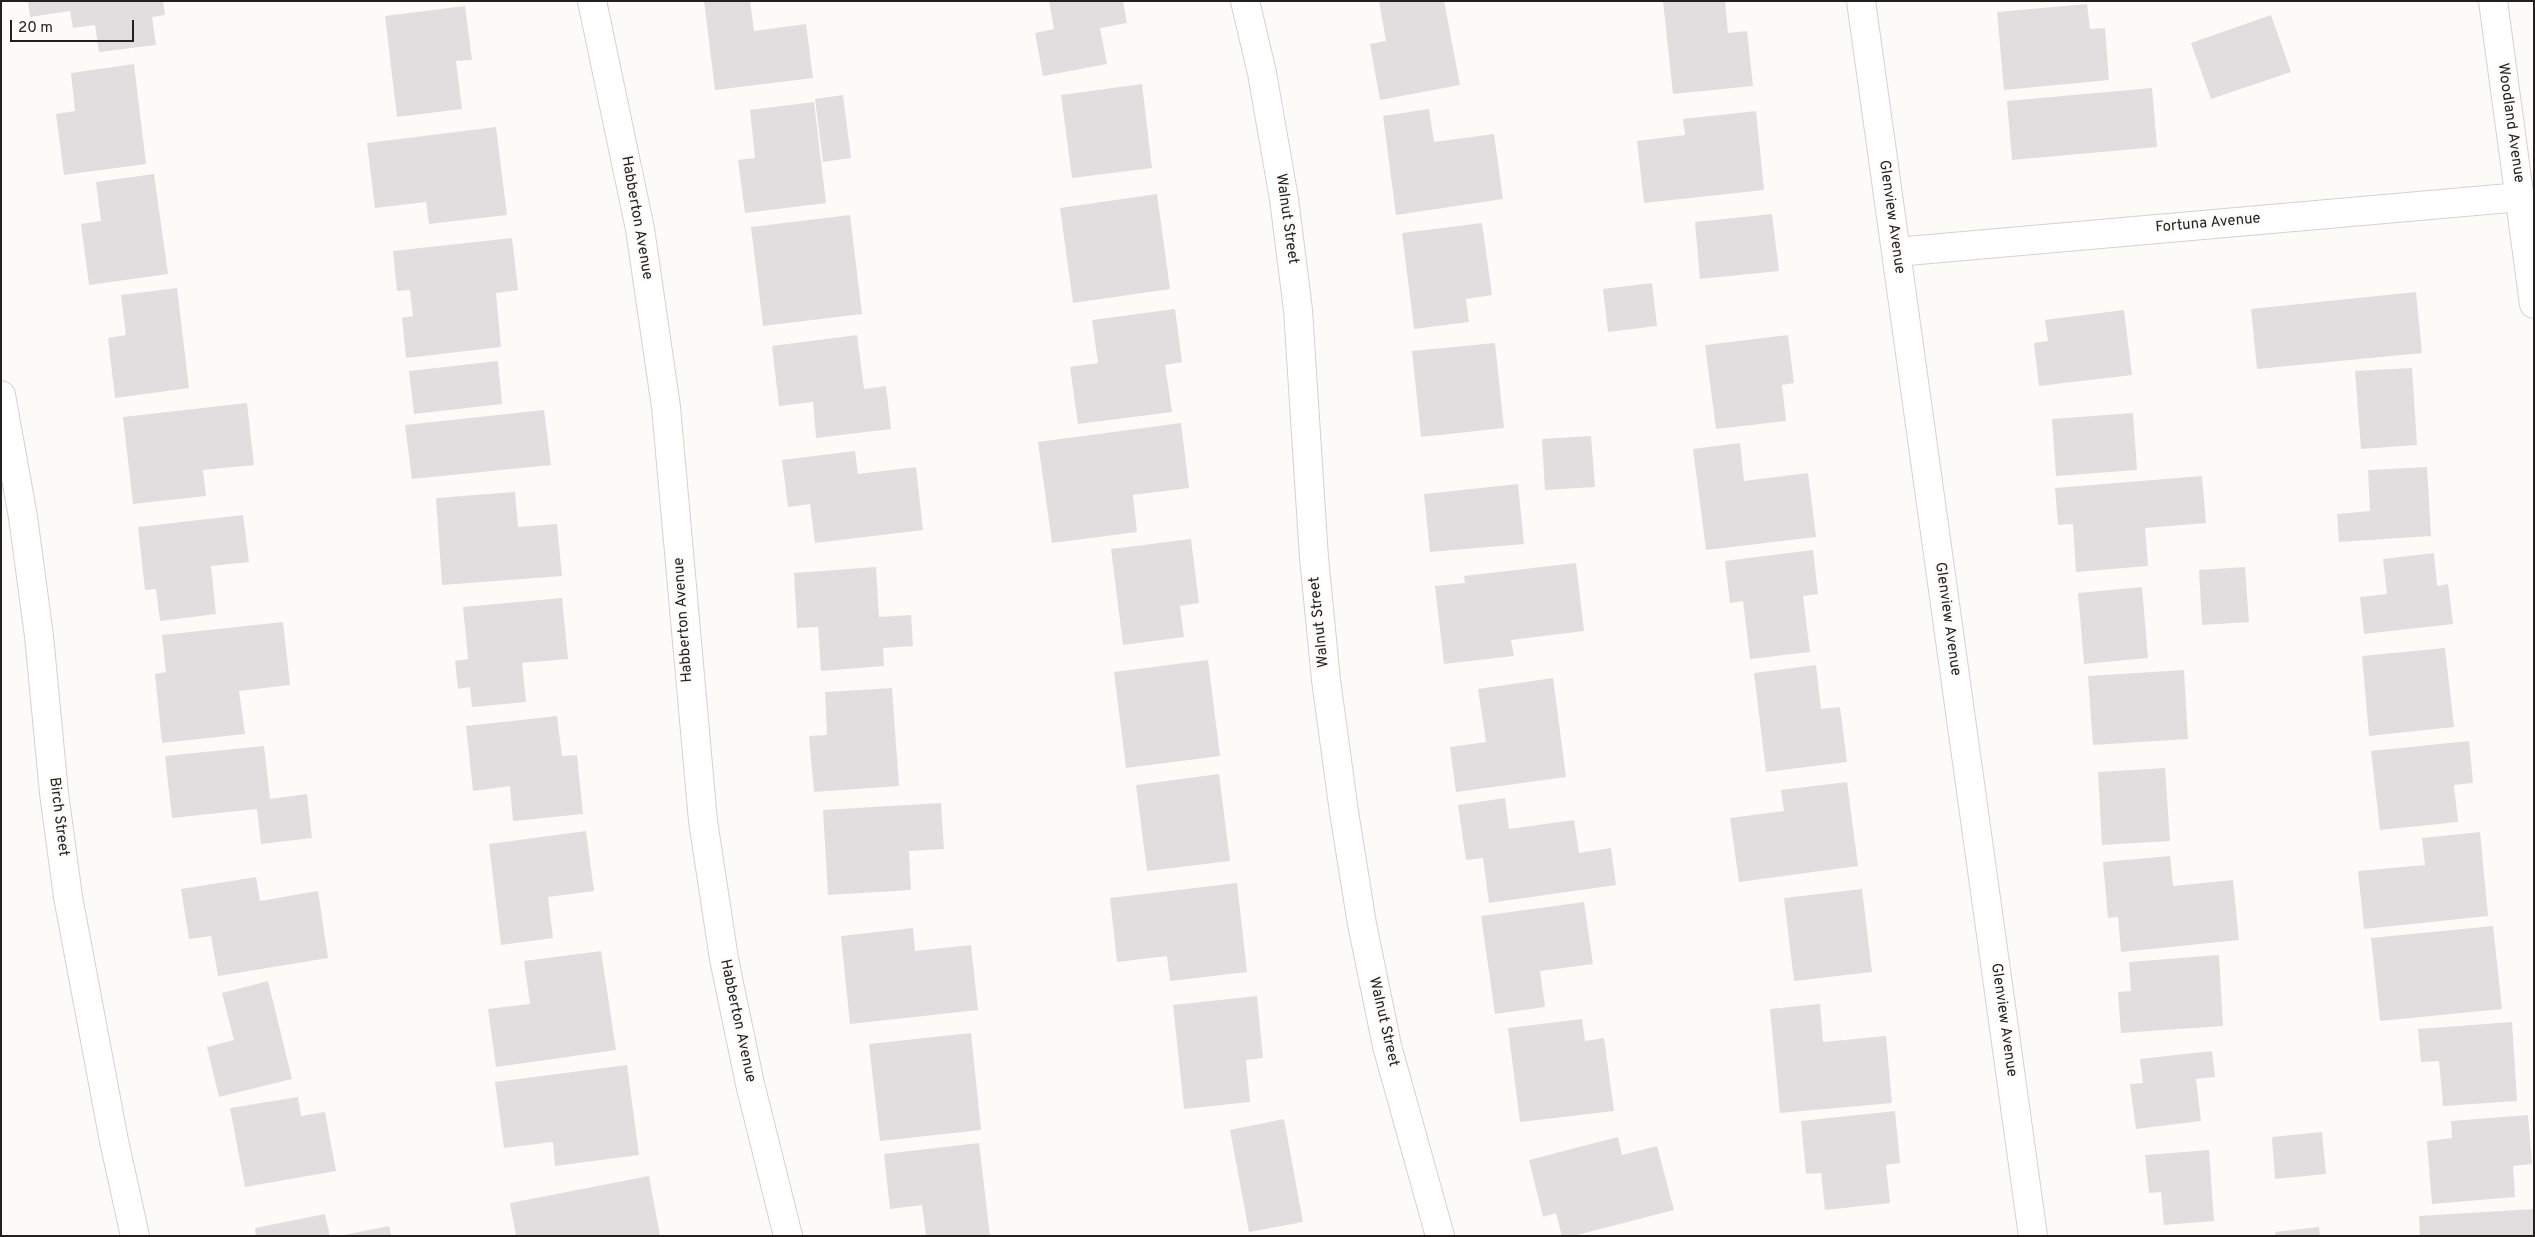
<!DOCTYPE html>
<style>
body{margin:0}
#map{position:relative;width:2535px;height:1237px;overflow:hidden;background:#fdfbf8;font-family:Overpass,sans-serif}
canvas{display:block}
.frame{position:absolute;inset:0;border:2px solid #222120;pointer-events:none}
.scale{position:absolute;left:10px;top:20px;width:124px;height:22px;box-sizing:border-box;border:2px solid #222120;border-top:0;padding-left:6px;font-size:15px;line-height:18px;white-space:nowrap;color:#222120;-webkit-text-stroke:4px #fdfbf8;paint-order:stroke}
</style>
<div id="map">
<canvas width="2535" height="1237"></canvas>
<div class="frame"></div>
<div class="scale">20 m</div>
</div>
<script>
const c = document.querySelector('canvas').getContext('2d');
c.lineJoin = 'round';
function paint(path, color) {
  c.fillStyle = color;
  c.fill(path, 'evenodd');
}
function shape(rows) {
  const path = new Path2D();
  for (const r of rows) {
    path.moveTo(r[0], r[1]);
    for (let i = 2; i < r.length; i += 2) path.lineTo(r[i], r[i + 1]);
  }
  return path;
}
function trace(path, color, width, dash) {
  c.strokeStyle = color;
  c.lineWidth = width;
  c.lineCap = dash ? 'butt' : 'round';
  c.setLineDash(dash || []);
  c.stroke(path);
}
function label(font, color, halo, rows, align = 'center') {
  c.font = font + ' Overpass,sans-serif';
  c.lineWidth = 5;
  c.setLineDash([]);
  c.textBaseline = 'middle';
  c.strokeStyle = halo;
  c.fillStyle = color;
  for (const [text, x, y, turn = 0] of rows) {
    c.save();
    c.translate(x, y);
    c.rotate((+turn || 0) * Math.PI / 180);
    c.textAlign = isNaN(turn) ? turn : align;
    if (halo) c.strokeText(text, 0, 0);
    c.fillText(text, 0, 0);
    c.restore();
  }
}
const building = shape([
 [28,1,163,1,165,15,152,17,156,45,99,52,95,25,73,28,70,11,30,17],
 [704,1,750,1,754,31,806,24,813,78,715,90],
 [1049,1,1123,1,1127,23,1100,28,1107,64,1043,76,1035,33,1054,29],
 [1379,1,1444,1,1460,85,1380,100,1370,44,1386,41],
 [1663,1,1725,1,1728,33,1747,31,1753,86,1673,94],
 [2087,4,2090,29,2105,28,2109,80,2004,90,1997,12],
 [465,6,472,60,456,61,462,109,397,117,385,16],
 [2271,15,2291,72,2211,99,2191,43],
 [134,64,146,164,64,175,56,114,75,111,71,73],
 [1142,84,1152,168,1072,178,1061,95],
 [2152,88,2157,147,2012,160,2007,101],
 [843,95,851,158,823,162,815,99],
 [814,102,826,203,745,213,738,160,755,158,750,110],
 [1429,109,1434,142,1494,134,1503,199,1396,215,1383,116],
 [1756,111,1764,190,1644,203,1637,141,1685,135,1683,119],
 [496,127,507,215,429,224,426,202,375,208,367,143],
 [154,174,168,274,89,285,81,224,101,221,96,182],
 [1157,194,1170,289,1073,303,1060,208],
 [1772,214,1779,271,1700,279,1695,222],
 [850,215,862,314,763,326,751,227],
 [1482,223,1492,295,1466,299,1469,322,1414,329,1402,233],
 [512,238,518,290,496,293,501,347,406,358,402,318,413,316,410,290,397,291,393,251],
 [1652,283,1657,326,1608,332,1603,289],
 [177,288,189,388,115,398,108,338,126,335,121,295],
 [2416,292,2422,353,2257,369,2251,309],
 [1175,309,1182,362,1165,365,1172,412,1078,424,1070,367,1098,363,1092,320],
 [2124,310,2132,375,2039,386,2034,343,2048,341,2045,320],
 [857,335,864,389,886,386,891,429,816,438,813,402,779,406,772,346],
 [1788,335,1794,383,1782,385,1786,421,1716,429,1705,345],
 [1495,343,1504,428,1421,437,1412,351],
 [498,361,502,404,414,414,409,371],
 [2412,368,2417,445,2361,449,2355,371],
 [247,403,254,465,203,470,206,496,133,504,123,417],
 [544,410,551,465,412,479,405,425],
 [2133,413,2137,470,2056,476,2052,419],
 [1181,423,1189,488,1133,495,1137,532,1052,543,1038,442],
 [1591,436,1595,487,1545,490,1542,439],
 [1740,443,1744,481,1808,473,1816,537,1706,550,1693,449],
 [855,451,858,474,916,467,923,530,815,543,810,504,788,507,782,460],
 [2427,467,2431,536,2339,542,2337,514,2370,511,2368,470],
 [2202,476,2206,523,2145,528,2148,566,2076,572,2073,524,2058,525,2055,488],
 [1518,484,1524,544,1430,552,1424,494],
 [515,492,518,527,557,524,562,576,442,585,436,498],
 [243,515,249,562,211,566,216,614,160,621,156,589,145,590,138,527],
 [1191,539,1199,603,1180,606,1184,637,1123,645,1111,549],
 [1813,550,1818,594,1803,596,1810,652,1750,659,1743,601,1730,603,1725,561],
 [2434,553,2437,586,2448,584,2453,624,2364,634,2360,597,2387,594,2383,559],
 [1576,563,1584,631,1511,640,1514,656,1444,664,1435,586,1465,583,1464,576],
 [876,567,879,617,911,615,913,646,883,648,884,666,821,671,818,627,797,628,794,573],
 [2245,567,2249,622,2202,625,2199,570],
 [2142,587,2148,658,2084,664,2078,593],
 [562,598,568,659,522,663,526,702,472,707,470,687,458,689,455,661,468,659,463,607],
 [283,622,290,685,239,691,245,734,162,743,155,674,166,672,162,635],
 [2445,648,2454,727,2369,736,2362,656],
 [1208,660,1220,756,1126,768,1114,672],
 [1816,665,1821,709,1840,707,1847,762,1766,772,1754,673],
 [2184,670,2188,739,2093,745,2088,676],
 [1553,678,1566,777,1456,792,1450,747,1486,742,1478,689],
 [892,688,899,786,814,792,809,736,827,735,825,692],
 [557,716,562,756,577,755,583,814,513,821,510,786,473,791,466,726],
 [2469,741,2473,783,2454,785,2458,822,2380,830,2371,751],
 [264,746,270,799,307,794,312,838,261,844,257,809,172,818,165,756],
 [2165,768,2170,841,2102,845,2098,772],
 [1219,774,1230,861,1147,871,1136,785],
 [1847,782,1858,866,1739,882,1730,818,1784,811,1781,790],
 [1505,798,1509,829,1574,820,1579,853,1611,848,1616,885,1489,903,1483,858,1466,860,1458,805],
 [941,803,944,849,909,851,911,890,828,895,823,810],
 [586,831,594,891,548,897,553,938,501,945,489,844],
 [2480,832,2488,916,2364,929,2358,871,2425,865,2422,838],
 [2170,856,2173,886,2233,880,2239,940,2121,952,2118,917,2108,918,2103,862],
 [256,877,260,901,318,891,328,958,218,976,211,936,189,939,181,889],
 [1237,883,1247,972,1170,981,1167,956,1117,962,1110,898],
 [1862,889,1872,972,1794,981,1784,898],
 [1584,902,1593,964,1540,971,1545,1007,1495,1014,1481,916],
 [2493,926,2502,1009,2380,1021,2371,938],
 [913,928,915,951,971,945,978,1010,850,1024,841,936],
 [601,951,616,1050,496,1067,488,1009,530,1004,524,961],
 [2219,955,2223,1026,2121,1033,2118,992,2131,991,2129,962],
 [268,981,292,1079,219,1097,207,1047,234,1040,222,993],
 [1257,996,1263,1058,1246,1060,1250,1102,1184,1109,1173,1005],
 [1820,1004,1823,1042,1886,1036,1892,1103,1780,1113,1770,1009],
 [1582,1019,1585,1041,1604,1038,1614,1111,1520,1122,1508,1028],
 [2512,1022,2517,1101,2443,1106,2439,1061,2421,1062,2418,1029],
 [971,1033,981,1130,880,1141,869,1044],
 [2212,1051,2215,1077,2196,1079,2201,1121,2136,1129,2130,1084,2143,1083,2140,1059],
 [627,1065,639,1155,555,1166,553,1142,504,1148,495,1082],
 [298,1097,301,1116,325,1112,336,1171,245,1187,230,1108],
 [1895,1111,1900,1163,1886,1165,1890,1203,1825,1210,1821,1173,1806,1174,1801,1121],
 [2528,1115,2532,1164,2513,1166,2515,1197,2432,1204,2427,1141,2452,1138,2451,1121],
 [1284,1119,1303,1222,1249,1232,1230,1130],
 [2322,1132,2326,1174,2275,1179,2272,1137],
 [1618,1137,1622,1155,1657,1146,1674,1210,1573,1236,1562,1236,1556,1213,1543,1217,1529,1160],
 [979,1143,990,1236,926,1236,922,1205,890,1209,884,1154],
 [2209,1150,2214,1221,2164,1225,2161,1192,2149,1193,2145,1155],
 [649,1176,660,1236,516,1236,510,1203],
 [2534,1209,2534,1236,2420,1236,2419,1216],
 [325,1214,330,1236,256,1236,255,1228],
 [389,1226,391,1236,344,1236,344,1235],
 [2319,1227,2320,1236,2276,1236,2275,1232]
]);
const minor = shape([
 [592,1,640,229,666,407,703,821,724,959,750,1084,788,1236],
 [1245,1,1262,73,1284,199,1298,310,1314,558,1326,680,1344,812,1362,924,1387,1046,1440,1236],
 [1861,1,2033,1236],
 [2493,1,2534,304],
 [1896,252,2521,197],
 [1,395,23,517,39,636,54,793,68,897,114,1141,135,1236]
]);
const streetNames = [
 ["Woodland Avenue",2510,123,82],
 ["Glenview Avenue",1891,217,82],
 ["Habberton Avenue",636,218,80],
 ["Walnut Street",1286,219,82],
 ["Fortuna Avenue",2208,224,-5],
 ["Glenview Avenue",1947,619,82],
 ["Habberton Avenue",684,620,-94],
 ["Walnut Street",1320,622,-96],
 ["Birch Street",58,817,83],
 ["Glenview Avenue",2003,1020,82],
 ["Habberton Avenue",737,1021,78],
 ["Walnut Street",1383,1022,77]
];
paint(building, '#e1dedf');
trace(minor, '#d4d2d0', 30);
trace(minor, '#fff', 28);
label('15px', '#222120', '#fdfbf8', streetNames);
</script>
